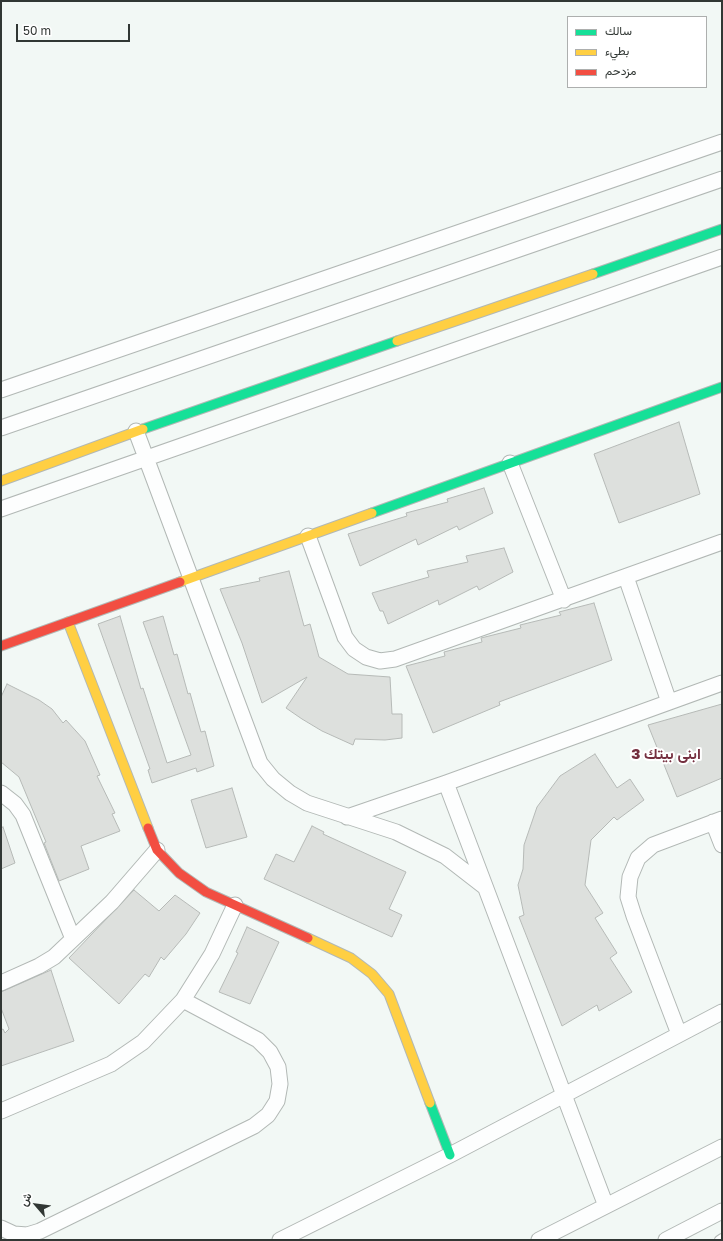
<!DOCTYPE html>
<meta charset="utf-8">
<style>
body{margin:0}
#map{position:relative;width:723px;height:1241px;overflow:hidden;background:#f2f8f5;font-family:"Golos Text",Vazirmatn,sans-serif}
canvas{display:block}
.frame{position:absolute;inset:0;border:2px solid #313734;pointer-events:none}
.legend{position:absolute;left:567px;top:16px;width:140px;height:72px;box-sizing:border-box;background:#fff;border:1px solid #adafae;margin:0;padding:5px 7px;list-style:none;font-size:12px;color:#313734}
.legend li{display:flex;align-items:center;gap:8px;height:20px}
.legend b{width:20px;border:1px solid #adafae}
.north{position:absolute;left:16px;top:1185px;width:40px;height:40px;-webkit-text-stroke:3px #fff;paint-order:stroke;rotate:298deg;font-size:11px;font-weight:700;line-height:16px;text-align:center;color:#313734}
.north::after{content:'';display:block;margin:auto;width:14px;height:18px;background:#313734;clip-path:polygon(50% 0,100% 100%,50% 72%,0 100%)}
.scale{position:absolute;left:16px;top:24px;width:114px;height:18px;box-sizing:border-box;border:2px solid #313734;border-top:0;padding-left:5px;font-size:12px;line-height:14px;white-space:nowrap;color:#313734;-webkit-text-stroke:3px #fff;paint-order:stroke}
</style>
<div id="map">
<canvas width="723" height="1241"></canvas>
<div class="frame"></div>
<ul class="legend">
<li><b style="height:5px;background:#16e098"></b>سالك</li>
<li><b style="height:5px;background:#ffcf43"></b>بطيء</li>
<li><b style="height:5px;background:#f24e42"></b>مزدحم</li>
</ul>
<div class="north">ش</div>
<div class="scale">50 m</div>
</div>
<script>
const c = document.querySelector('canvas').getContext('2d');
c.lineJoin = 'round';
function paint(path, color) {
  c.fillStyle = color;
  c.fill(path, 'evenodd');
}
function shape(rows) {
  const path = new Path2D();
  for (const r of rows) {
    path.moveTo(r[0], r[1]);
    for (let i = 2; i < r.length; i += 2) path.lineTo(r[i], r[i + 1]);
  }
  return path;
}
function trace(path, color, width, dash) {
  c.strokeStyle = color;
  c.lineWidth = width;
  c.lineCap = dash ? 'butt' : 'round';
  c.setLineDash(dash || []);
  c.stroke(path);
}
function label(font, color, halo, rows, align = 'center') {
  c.font = font + ' "Golos Text",Vazirmatn,sans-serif';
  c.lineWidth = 4;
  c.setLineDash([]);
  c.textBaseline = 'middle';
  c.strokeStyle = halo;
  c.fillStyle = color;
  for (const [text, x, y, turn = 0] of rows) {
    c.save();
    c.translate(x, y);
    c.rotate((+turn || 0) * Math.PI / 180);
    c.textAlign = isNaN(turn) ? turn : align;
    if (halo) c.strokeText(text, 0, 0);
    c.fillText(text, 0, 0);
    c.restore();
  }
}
const building = shape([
 [679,422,700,494,619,523,594,454,679,422],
 [484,488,493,513,459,530,457,526,418,545,416,539,360,566,348,534,407,516,406,513,448,502,447,499,484,488],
 [504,548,513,572,479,590,477,586,439,605,438,600,388,624,383,611,380,611,372,593,429,577,427,571,468,562,466,556,504,548],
 [289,571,304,626,310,624,319,657,348,674,390,677,392,714,402,714,402,738,385,740,355,739,353,745,322,731,302,719,286,708,307,677,262,703,242,643,220,589,260,581,259,578,289,571],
 [594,603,612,660,499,702,500,705,433,733,406,666,445,656,444,652,482,642,481,638,521,628,520,625,561,615,559,612,594,603],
 [120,616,141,689,143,688,167,763,191,755,143,622,163,616,174,655,177,654,188,694,190,693,201,732,205,731,214,766,197,772,196,768,152,783,148,770,150,769,98,624,120,616],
 [7,684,39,700,52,709,63,723,66,720,85,741,100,775,97,776,115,813,112,814,120,831,81,846,89,869,59,881,44,843,46,842,19,777,1,762,1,697,7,684],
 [722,704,722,778,677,797,648,725,722,704],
 [595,754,617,788,630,779,644,800,617,820,614,817,591,840,585,885,603,913,595,918,617,953,610,958,632,992,599,1011,597,1005,562,1026,519,917,524,915,518,885,523,869,524,845,537,807,560,776,595,754],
 [232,788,247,837,206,848,191,800,232,788],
 [312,826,324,832,323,834,406,872,389,909,402,915,392,937,264,879,276,854,294,862,312,826],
 [3,827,15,863,1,869,1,828,3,827],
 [134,890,159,911,175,895,200,913,186,934,164,960,161,957,149,977,145,974,119,1004,69,958,134,890],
 [247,927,279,942,250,1004,219,992,238,953,236,952,247,927],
 [51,970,74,1041,1,1066,1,1030,3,1029,5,1033,9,1029,1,1008,1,992,51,970]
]);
const lane = shape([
 [719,1240,722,1238]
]);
const street = shape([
 [1,390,722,142],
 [1,428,722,179],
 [136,431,260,763,273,779,290,793,307,803,396,832,445,856,485,887],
 [510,463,564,600],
 [1,509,722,257],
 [308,536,345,637,354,649,366,657,380,661,395,659,722,542],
 [626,577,669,702],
 [446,783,606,1206],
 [1,793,15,804,23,815,73,939],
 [347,817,446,783,722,683],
 [713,822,722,845],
 [1,983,39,966,54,957,112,902,157,850],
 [679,1034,634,916,628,897,630,877,638,858,653,845,722,819],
 [1,1111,111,1064,143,1042,183,1000,212,954,235,905],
 [1,1228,14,1234,27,1235,40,1231,254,1126,268,1115,277,1101,280,1084,278,1067,270,1052,258,1040,183,1000],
 [280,1240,450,1155,722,1012],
 [539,1240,722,1147],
 [666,1240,722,1211]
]);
const fast = shape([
 [593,274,722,229],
 [143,429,397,341],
 [372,513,722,387],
 [430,1103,450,1155]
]);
const slow = shape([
 [397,341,593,274],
 [1,481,143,429],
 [180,582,372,513],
 [68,622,148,828],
 [308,938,351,958,372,974,389,994,430,1103]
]);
const jam = shape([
 [1,646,180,582],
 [148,828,157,850,179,873,206,892,308,938]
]);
const districtNames = [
 ["ابنى بيتك 3",666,754]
];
paint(building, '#dde0dd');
trace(building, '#b6bab7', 1);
trace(lane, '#b2b8b5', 10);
trace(street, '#b2b8b5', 17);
trace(fast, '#b2b8b5', 11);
trace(slow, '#b2b8b5', 11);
trace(jam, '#b2b8b5', 11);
trace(lane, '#fdfefe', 8);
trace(street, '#fdfefe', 15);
trace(fast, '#16e098', 9);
trace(slow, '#ffcf43', 9);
trace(jam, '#f24e42', 9);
label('bold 15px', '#752f3f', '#fff', districtNames);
</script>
